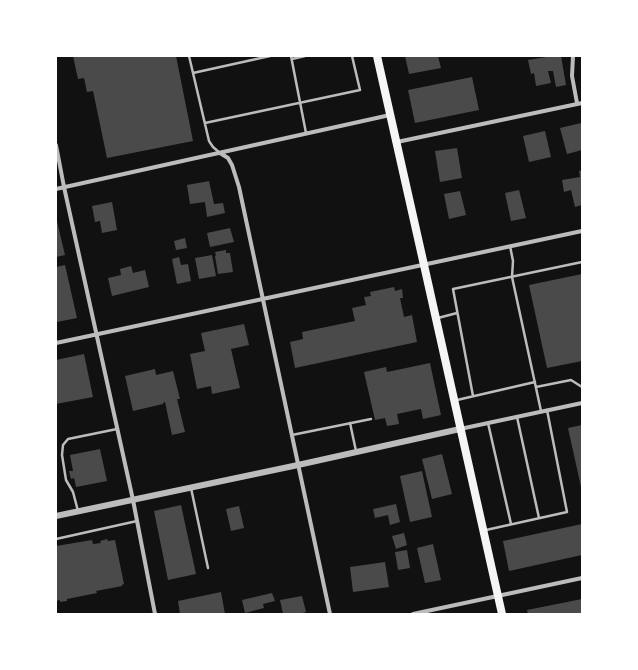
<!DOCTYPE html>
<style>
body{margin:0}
#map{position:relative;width:638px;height:670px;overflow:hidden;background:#111;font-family:Rubik,sans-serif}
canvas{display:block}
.frame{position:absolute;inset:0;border:57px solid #fff;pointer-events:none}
</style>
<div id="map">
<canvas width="638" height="670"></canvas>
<div class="frame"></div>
</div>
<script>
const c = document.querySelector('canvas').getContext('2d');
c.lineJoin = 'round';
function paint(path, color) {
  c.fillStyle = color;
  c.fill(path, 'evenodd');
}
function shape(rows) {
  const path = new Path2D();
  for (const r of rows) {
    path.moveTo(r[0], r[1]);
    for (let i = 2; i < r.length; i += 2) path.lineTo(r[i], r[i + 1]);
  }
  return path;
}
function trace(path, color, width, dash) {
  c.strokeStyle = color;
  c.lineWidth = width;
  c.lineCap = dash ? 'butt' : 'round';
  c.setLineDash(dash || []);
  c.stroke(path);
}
const building = shape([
 [73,56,176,56,193,141,107,158,93,91,87,92,84,78,78,79],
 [405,56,438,56,441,68,409,74],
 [553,56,561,56,566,85,556,87,553,71,548,71,551,83,536,86,534,73,531,74,528,60],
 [472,77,479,110,415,123,408,90],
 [581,123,582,129,582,150,567,154,560,128],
 [545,131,551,157,529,162,523,136],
 [457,148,462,178,440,182,435,151],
 [582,170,582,205,575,207,571,190,564,192,562,180,580,177,579,171],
 [209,181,214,204,223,203,225,213,207,217,205,202,190,204,187,185],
 [519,190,526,218,511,221,505,193],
 [460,191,466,215,449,219,444,194],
 [112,202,117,230,102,233,100,221,95,222,92,206],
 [56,217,65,255,56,257],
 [230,228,234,242,210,247,207,233],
 [185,238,187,248,176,250,174,241],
 [226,250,226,253,230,253,233,272,218,274,215,256,216,255,215,252],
 [212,255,216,276,199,279,195,258],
 [179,257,181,265,188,264,191,281,177,284,172,259],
 [65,265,77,318,57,322,56,317,56,267],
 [131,266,133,273,145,270,149,287,112,296,108,278,121,275,120,269],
 [582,274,582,361,547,368,529,285],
 [394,287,395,291,402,289,403,298,400,298,404,317,412,315,417,342,295,368,290,342,303,339,302,332,355,321,352,308,366,305,364,297,371,296,370,292],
 [244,324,249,345,231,349,240,388,212,394,211,386,197,389,190,354,205,351,201,333],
 [84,354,93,397,56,404,56,360],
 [430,363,441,415,423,419,421,409,397,414,399,424,387,426,385,418,375,420,364,372,386,367,387,372],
 [155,369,156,375,173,371,180,399,177,399,185,432,172,435,165,402,163,403,163,404,133,411,125,376],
 [582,425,582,487,581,487,568,428],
 [100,449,107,481,76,487,74,478,71,479,69,471,73,471,70,455],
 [442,454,452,494,432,499,422,459],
 [422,471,432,517,410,522,400,476],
 [396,504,400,522,390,525,388,515,375,518,373,509],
 [181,505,196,574,168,580,154,511],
 [239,506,244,528,231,531,226,509],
 [582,524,582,555,509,571,503,541],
 [404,533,407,545,396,549,392,536],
 [107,539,108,541,115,540,124,584,122,585,122,586,96,591,97,593,67,599,67,601,60,602,60,600,56,601,56,546,92,540,93,544,101,543,100,541],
 [433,544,441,580,425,583,417,548],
 [407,550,410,568,398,570,395,552],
 [385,562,389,587,353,592,350,567],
 [221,592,225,614,180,614,178,601],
 [272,593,275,601,263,604,264,608,245,613,242,600],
 [302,596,306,612,299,614,283,614,280,600],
 [582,599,582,614,528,614,527,610]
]);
const service = shape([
 [189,56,209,141,213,147,220,153],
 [291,56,306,133],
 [292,59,305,56],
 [193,73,270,56],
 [205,123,360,90,352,56],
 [510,246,513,261,512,277,541,411],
 [438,318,457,313],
 [536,387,571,380,582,387],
 [473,396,453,289,582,262],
 [457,400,535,382],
 [517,417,539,518],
 [350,423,356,451],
 [488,423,511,524],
 [292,435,371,419],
 [191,488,208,568],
 [78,511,73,492,66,480,62,455,63,445,68,439,117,429],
 [486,530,567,512,547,410],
 [56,539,137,521]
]);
const minor = shape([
 [573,56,572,76,577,103],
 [397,142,582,103],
 [56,145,64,187,133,500,155,614],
 [220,153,228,158,232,165,239,187,330,614],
 [56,189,390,115],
 [56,343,582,231],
 [460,429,582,403],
 [413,614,582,578]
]);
const tertiary = shape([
 [56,516,298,465,460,429]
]);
const primary = shape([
 [377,56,424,265,502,614]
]);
paint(building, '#4a4a4a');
trace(service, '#bcbcbc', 2.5);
trace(minor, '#bcbcbc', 4);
trace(tertiary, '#bcbcbc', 6);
trace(primary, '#f5f5f5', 8);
</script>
